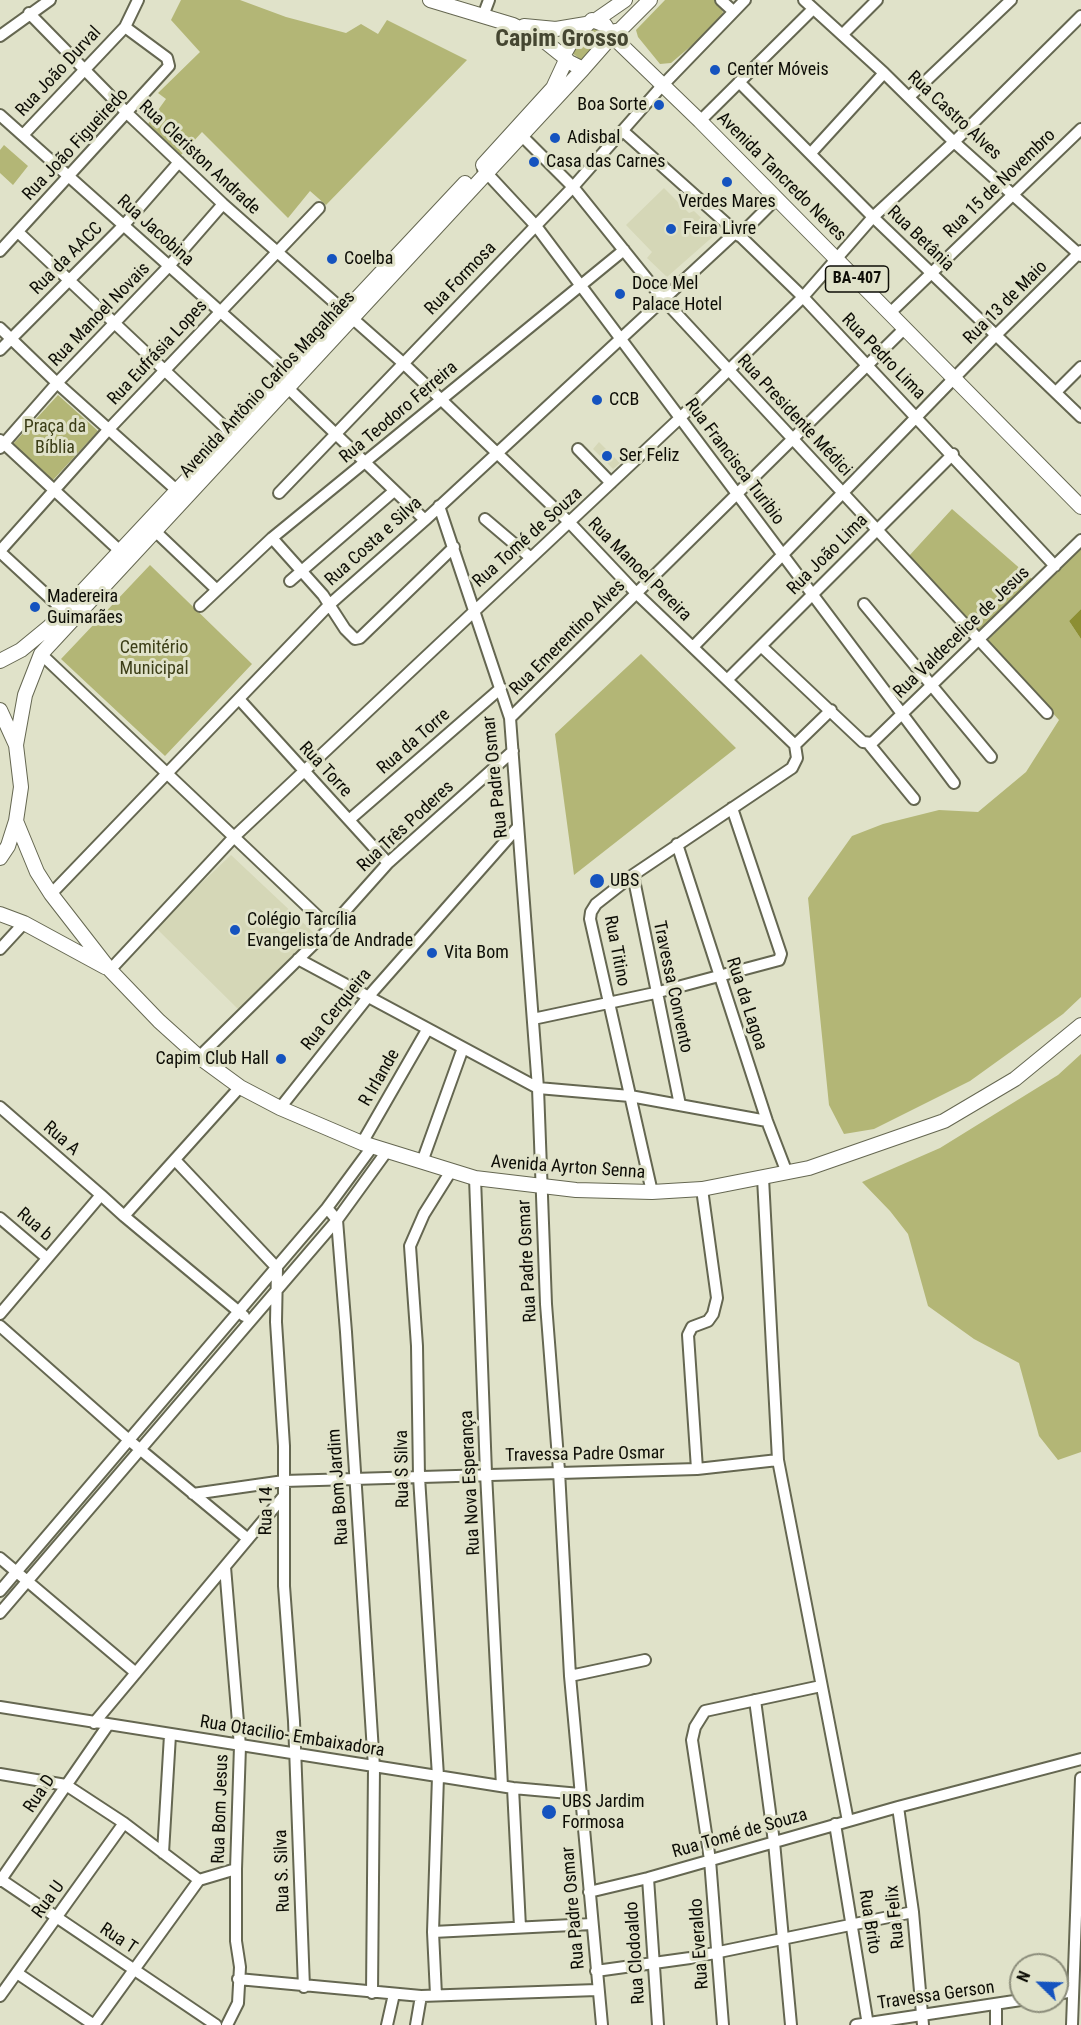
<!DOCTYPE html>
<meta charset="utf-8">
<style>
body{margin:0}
#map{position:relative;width:1081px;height:2025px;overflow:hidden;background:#e0e2c9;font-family:"Roboto Condensed",sans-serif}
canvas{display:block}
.north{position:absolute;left:1009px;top:1953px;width:60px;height:60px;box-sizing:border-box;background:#e0e2c9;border:2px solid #8c8d7b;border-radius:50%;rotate:293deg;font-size:16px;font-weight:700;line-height:24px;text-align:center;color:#0d0d06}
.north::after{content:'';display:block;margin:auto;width:21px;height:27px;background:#1553bf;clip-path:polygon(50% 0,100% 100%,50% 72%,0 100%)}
</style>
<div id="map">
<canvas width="1081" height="2025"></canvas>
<div class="north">N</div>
</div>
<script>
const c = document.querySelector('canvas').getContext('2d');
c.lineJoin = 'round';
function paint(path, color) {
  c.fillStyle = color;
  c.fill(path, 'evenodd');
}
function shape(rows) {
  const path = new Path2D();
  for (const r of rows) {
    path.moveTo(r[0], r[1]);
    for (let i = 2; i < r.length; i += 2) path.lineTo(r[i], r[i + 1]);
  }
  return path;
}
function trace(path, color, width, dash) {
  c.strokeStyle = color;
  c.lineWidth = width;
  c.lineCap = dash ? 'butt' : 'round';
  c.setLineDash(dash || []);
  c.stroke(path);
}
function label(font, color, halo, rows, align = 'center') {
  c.font = font + ' "Roboto Condensed",sans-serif';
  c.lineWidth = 6;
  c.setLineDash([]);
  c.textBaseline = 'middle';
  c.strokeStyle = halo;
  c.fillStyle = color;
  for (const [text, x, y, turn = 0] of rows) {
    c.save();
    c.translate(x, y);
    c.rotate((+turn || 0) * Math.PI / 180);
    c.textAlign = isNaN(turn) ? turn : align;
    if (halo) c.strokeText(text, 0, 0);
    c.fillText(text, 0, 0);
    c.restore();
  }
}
const built = shape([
 [664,188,689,213,694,211,717,233,667,277,647,258,652,252,626,225],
 [599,442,620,463,613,469,593,449],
 [231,855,315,934,239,1010,155,927]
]);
const green = shape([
 [181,0,240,0,286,17,346,33,361,24,378,34,387,20,467,60,326,205,310,191,288,218,202,132,181,155,148,124,166,99,158,93,200,52,171,20],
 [665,0,716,0,721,4,723,13,710,30,671,63,660,64,638,37,636,30],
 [589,27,598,28,601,39,583,59,580,59,572,53,571,46],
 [4,145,28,166,13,185,0,173,0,150],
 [58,395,98,431,53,480,13,444],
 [952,509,1032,579,980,633,909,556],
 [1081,548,1081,609,1069,621,1081,639,1081,997,1063,1014,970,1081,874,1129,844,1134,829,1105,808,898,852,836,883,824,939,810,978,812,1026,772,1059,720,987,641],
 [150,565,252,664,165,756,61,659],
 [641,654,736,748,574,875,555,734],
 [1081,1054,1081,1452,1058,1460,1039,1436,1019,1363,974,1339,928,1306,908,1234,890,1211,862,1182,940,1148,1058,1075]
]);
const water = shape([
 [1081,609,1081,639,1069,621]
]);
const minor = shape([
 [721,0,733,11],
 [804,0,884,73,954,142,1081,256],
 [29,13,128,114,223,204,403,363,570,523,636,593,795,745,797,758,792,768,633,875,596,904,591,912,590,919,652,1192],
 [483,16,489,0],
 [843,34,877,0],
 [0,36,50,0],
 [739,82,873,217,1081,417],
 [909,97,1011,0],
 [0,115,288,372],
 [700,121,813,9],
 [624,132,736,232,803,297,1055,566],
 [23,135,125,27,138,0],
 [523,137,573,187,663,299,1047,713],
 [811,153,884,73],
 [483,169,536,226,954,783],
 [18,232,231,433],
 [739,236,776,199],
 [0,251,169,66,167,58,125,27],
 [890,313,1081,129],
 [0,328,57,383,182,495],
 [0,350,124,225,179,162],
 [289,389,425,520],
 [1056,392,1081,367],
 [0,440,120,551],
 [0,448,57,383,169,266,223,204],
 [578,449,611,483],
 [279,493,573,187,660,88,745,0],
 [439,506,510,718,538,1088,546,1304,559,1471,570,1676,602,2025],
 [485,519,531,558],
 [155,531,217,590],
 [272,538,323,595,345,629,355,639,360,638,454,547],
 [0,551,108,430,319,208],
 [0,552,64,611],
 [290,581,394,491],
 [864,604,991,757],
 [200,606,272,538,624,250],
 [761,646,863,742,872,743,1081,540],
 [693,647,996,335,1081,251],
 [41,654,330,928],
 [727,680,953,454],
 [239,699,388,863],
 [510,718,905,328],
 [869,744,914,799],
 [795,745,831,710],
 [349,820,501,688],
 [677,844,767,1121,787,1173],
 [633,875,680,1105],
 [51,894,329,605,425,520,736,232],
 [0,949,24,923],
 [298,959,538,1088,630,1096,767,1121],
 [110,970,235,836,680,418,803,297,873,217,954,142,1081,16],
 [533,1019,655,993,779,960,781,954,732,808],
 [199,1057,330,928,388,863,513,751],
 [0,1107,101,1195],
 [280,1108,368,997,518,827],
 [362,1143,427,1030],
 [176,1161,277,1268,276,1322,284,1446,284,1586,294,1721,304,1987],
 [422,1162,463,1048],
 [475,1178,486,1473,502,1786],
 [763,1178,778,1460,848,1821],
 [327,1208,337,1220,346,1332,374,1767,372,1993],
 [124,1216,244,1316],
 [0,1218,47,1258],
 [0,1314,101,1195,124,1216,240,1087],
 [0,1326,130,1441,248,1539],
 [697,1469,688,1335,692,1327,708,1321,713,1314,717,1298,702,1189],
 [193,1494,284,1481,697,1469,778,1460],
 [0,1558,136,1673],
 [225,1567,240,1746,236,1869,236,1941,240,1967,238,2003,227,2025],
 [0,1591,327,1208,372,1147],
 [0,1613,337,1220,387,1151],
 [570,1676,645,1660],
 [755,1700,774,1842,791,2025],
 [0,1707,513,1788,580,1794],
 [94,1723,283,1497],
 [0,1774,66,1785,124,1823,199,1880,236,1869],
 [513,1788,520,1927],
 [898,1807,913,1912,923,2025],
 [835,1824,868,2025],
 [163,1853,170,1735],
 [648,1878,658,2025],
 [0,1879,216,2025],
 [0,1881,108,1725],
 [589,1892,648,1878,898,1807,1081,1759],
 [433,1932,592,1924],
 [596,1971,690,1958,913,1912],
 [17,1973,94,2025,199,1880],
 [238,1979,421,1996,597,1990],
 [1057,1994,1073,1991],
 [436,1995,433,1932,438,1776,419,1477,417,1346,410,1246,424,1214,451,1171],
 [0,1996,124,1823],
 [996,2005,996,2025],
 [387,2025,394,1994],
 [416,2025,421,1996],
 [723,2025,710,1860,692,1740,695,1727,705,1711,821,1686],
 [856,2025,1021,2000],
 [1072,2025,1081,1778]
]);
const major = shape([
 [430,0,513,25,543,40,563,56],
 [592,20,605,25,612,36,583,69,569,62,563,56,574,37,592,20],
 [596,20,625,0],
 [524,26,556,29,586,24],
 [611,32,620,30,650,0],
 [612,36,700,121,1081,507],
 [483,165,553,88,566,60],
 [0,661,21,650,49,627,465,183],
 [0,710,16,745,21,787,16,821,8,846,0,858],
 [16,745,25,695,41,654,583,69],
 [16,821,37,872,51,894,110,970,159,1021,199,1057,240,1087,280,1108,362,1143,475,1178,576,1190,652,1192,702,1189,809,1168,944,1121,1015,1079,1081,1025],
 [0,914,24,923,105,967]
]);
const markers = [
 [715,70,6,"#1553bf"],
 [659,105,6,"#1553bf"],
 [555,138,6,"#1553bf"],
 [534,162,6,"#1553bf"],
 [727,182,6,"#1553bf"],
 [671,229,6,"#1553bf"],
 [332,259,6,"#1553bf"],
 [620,294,6,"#1553bf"],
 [597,400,6,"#1553bf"],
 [607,456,6,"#1553bf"],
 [35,607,6,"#1553bf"],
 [597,881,8,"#1553bf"],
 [235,930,6,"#1553bf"],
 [432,953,6,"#1553bf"],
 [281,1059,6,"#1553bf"],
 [549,1812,8,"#1553bf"]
];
const shields = [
 [857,279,63]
];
const shieldNames = [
 ["BA-407",857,279]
];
const poiNames = [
 ["Center Móveis",727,70],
 ["Boa Sorte",647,105,"right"],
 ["Adisbal",567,138],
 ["Casa das Carnes",546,162],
 ["Verdes Mares",727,202,"center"],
 ["Feira Livre",683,229],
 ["Coelba",344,259],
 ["Doce Mel",632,284],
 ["Palace Hotel",632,305],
 ["CCB",609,400],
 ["Ser Feliz",619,456],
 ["Madereira",47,597],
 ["Guimarães",47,618],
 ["UBS",610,881],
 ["Colégio Tarcília",247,920],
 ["Evangelista de Andrade",247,941],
 ["Vita Bom",444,953],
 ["Capim Club Hall",269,1059,"right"],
 ["UBS Jardim",562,1802],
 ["Formosa",562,1823]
];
const streetNames = [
 ["Rua João Durval",59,72,-47],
 ["Rua Castro Alves",954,116,43],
 ["Rua João Figueiredo",76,145,-47],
 ["Rua Cleriston Andrade",199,158,43],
 ["Avenida Tancredo Neves",781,177,45],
 ["Rua 15 de Novembro",1000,184,-44],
 ["Rua Jacobina",155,231,42],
 ["Rua Betânia",920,239,44],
 ["Rua da AACC",67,259,-45],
 ["Rua Formosa",461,279,-46],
 ["Rua 13 de Maio",1006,303,-45],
 ["Rua Manoel Novais",100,315,-46],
 ["Rua Eufrásia Lopes",158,353,-47],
 ["Rua Pedro Lima",883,357,46],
 ["Avenida Antônio Carlos Magalhães",268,385,-47],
 ["Rua Teodoro Ferreira",399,413,-40],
 ["Rua Presidente Médici",794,416,47],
 ["Rua Francisca Turibio",734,462,53],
 ["Rua Tomé de Souza",528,538,-42],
 ["Rua Costa e Silva",374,542,-42],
 ["Rua João Lima",828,555,-45],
 ["Rua Manoel Pereira",639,570,45],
 ["Rua Valdecelice de Jesus",962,633,-44],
 ["Rua Emerentino Alves",568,638,-45],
 ["Rua da Torre",414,742,-41],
 ["Rua Torre",325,770,47],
 ["Rua Padre Osmar",496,777,-96],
 ["Rua Três Poderes",406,827,-43],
 ["Rua Titino",616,951,79],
 ["Travessa Convento",672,987,78],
 ["Rua da Lagoa",746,1004,72],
 ["Rua Cerqueira",337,1010,-51],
 ["R Irlande",380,1078,-60],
 ["Rua A",61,1139,41],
 ["Avenida Ayrton Senna",568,1168,4],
 ["Rua b",34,1225,41],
 ["Rua Padre Osmar",528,1261,-93],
 ["Travessa Padre Osmar",585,1455,-1],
 ["Rua S Silva",403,1469,-91],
 ["Rua Nova Esperança",471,1483,-93],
 ["Rua Bom Jardim",339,1487,-94],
 ["Rua 14",267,1511,-89],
 ["Rua Otacilio- Embaixadora",292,1737,9],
 ["Rua D",40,1794,-56],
 ["Rua Bom Jesus",221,1809,-88],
 ["Rua Tomé de Souza",740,1834,-16],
 ["Rua S. Silva",283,1871,-92],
 ["Rua U",49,1900,-54],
 ["Rua Padre Osmar",574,1908,-95],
 ["Rua Felix",896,1917,-96],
 ["Rua Brito",869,1922,81],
 ["Rua T",118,1939,34],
 ["Rua Everaldo",700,1944,-94],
 ["Rua Clodoaldo",636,1953,-94],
 ["Travessa Gerson",936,1996,-8]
];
const parkNames = [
 ["Praça da",55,427],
 ["Bíblia",55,448],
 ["Cemitério",154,648],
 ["Municipal",154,669]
];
const districtNames = [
 ["Capim Grosso",562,40]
];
paint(built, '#d5d7b7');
paint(green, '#b3b676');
paint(water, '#8c8e33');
trace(minor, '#656751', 14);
trace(major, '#656751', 16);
trace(minor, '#fff', 10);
trace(major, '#fff', 14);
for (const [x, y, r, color] of markers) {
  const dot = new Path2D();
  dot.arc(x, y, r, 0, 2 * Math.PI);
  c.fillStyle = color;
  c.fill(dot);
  trace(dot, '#e0e2c9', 2);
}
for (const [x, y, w] of shields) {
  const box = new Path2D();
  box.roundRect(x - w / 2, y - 13, w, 26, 4.5);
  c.fillStyle = '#e0e2c9';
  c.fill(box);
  trace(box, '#0d0d06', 1.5);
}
label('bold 16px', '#0d0d06', null, shieldNames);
label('18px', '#0d0d06', '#e0e2c9', poiNames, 'left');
label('18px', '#0d0d06', '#e0e2c9', streetNames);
label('18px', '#3c3e17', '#e0e2c9', parkNames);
label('bold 24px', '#454631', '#e0e2c9', districtNames);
</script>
